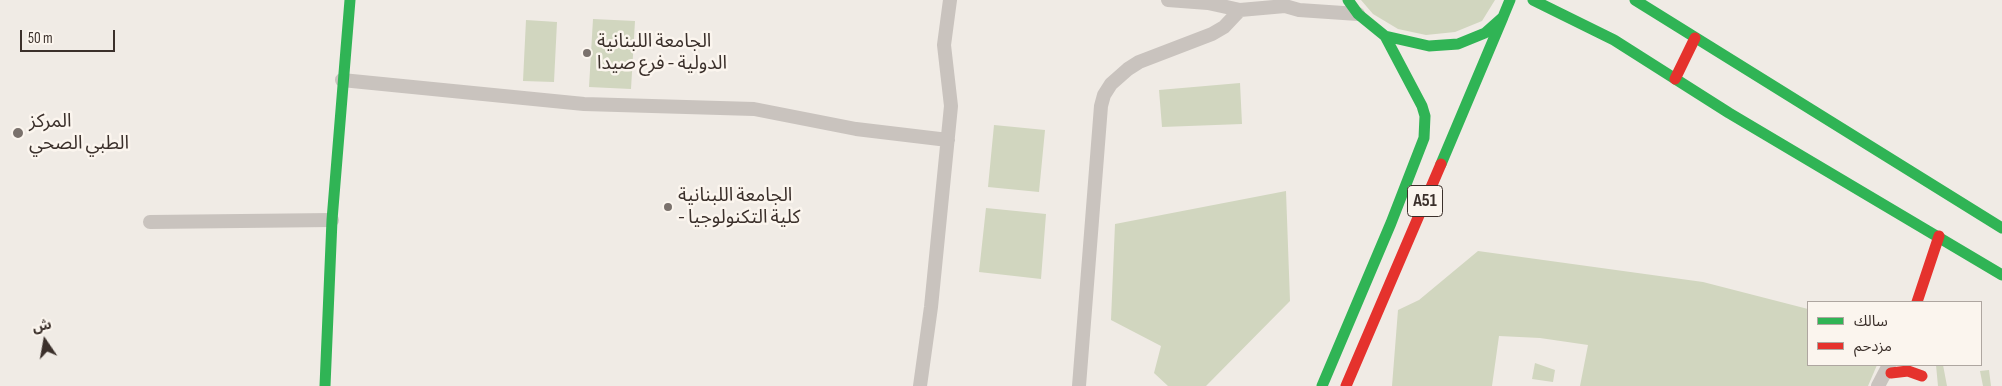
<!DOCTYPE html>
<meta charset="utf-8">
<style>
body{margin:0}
#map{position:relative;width:2002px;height:386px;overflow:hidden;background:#f0ebe5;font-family:"Sofia Sans Condensed","Noto Sans Arabic",sans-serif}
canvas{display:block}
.legend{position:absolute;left:1807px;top:301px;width:175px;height:65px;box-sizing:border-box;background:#fbf5ee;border:1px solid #aea6a0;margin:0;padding:6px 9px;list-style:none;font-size:15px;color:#3b302b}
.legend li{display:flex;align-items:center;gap:10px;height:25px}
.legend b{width:25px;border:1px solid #aea6a0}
.north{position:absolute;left:20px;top:316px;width:50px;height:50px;-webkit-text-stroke:4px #fbf5ee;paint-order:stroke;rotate:348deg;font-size:14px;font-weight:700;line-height:20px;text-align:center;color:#3b302b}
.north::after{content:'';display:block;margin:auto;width:18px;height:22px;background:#3b302b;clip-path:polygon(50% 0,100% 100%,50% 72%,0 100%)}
.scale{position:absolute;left:20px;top:30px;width:95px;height:22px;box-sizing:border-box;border:2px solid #3b302b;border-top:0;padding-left:6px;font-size:15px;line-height:18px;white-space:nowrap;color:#3b302b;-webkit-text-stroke:4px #fbf5ee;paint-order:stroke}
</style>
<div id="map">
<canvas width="2002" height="386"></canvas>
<ul class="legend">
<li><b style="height:6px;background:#30b455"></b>سالك</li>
<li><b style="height:6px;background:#e5322d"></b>مزدحم</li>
</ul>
<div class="north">ش</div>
<div class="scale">50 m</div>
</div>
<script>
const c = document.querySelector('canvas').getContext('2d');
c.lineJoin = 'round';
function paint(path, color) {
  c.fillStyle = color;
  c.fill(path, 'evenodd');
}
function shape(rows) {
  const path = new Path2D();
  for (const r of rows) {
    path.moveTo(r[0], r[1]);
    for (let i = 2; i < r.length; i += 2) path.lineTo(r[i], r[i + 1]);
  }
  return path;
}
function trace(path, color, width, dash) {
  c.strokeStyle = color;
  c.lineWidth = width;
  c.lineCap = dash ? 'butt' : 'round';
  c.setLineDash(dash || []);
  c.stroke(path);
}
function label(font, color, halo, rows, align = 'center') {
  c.font = font + ' "Sofia Sans Condensed","Noto Sans Arabic",sans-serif';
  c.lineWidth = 5;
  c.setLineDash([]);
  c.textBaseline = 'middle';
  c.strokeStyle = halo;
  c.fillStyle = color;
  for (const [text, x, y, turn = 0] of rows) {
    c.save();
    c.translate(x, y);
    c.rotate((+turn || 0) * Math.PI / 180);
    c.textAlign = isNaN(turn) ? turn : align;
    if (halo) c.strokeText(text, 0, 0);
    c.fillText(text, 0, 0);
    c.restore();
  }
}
const green = shape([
 [1361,0,1495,0,1482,21,1455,32,1426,35,1398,29,1373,14],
 [593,19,635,21,631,89,589,87],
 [526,20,557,22,554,82,523,81],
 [1240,83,1242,124,1162,127,1159,90],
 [994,125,1045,130,1039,192,988,187],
 [1286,191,1290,301,1206,386,1168,386,1154,373,1161,346,1111,320,1115,224],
 [986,208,1046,214,1041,279,979,272],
 [1478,251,1703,282,1808,309,1808,365,1877,365,1868,386,1580,386,1588,345,1540,338,1499,336,1492,386,1392,386,1398,310,1419,300],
 [1535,363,1555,370,1553,382,1532,379],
 [1936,365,1943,365,1947,386,1938,386],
 [1989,370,1991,386,1983,386,1980,371]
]);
const street = shape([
 [1168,0,1208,3,1240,10,1285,6,1299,10,1358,14],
 [342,80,584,104,754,109,856,129,948,140],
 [150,222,332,220],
 [920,386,931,307,951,106,944,45,950,0],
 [1079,386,1101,106,1104,95,1111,84,1128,69,1139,62,1212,34,1224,27,1240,10],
 [1878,386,1889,365]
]);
const fast = shape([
 [1348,0,1358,14,1385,36,1429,46,1458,44,1485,33,1503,17,1510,0],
 [1533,0,1614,40,1729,113,2002,275],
 [1635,0,2002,228],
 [1441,164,1503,17],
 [325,386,332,220,350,0],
 [1322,386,1391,223,1424,138,1425,116,1422,106,1385,36]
]);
const jam = shape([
 [1675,79,1695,38],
 [1917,302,1939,236],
 [1891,373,1908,371,1922,376],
 [1346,386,1441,164]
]);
const markers = [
 [587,53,5,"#7a716c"],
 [18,133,6,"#7a716c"],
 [668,207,5,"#7a716c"]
];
const shields = [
 [1425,201,35]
];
const shieldNames = [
 ["A51",1425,201]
];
const poiNames = [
 ["الجامعة اللبنانية",597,42],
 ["الدولية - فرع صيدا",597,64],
 ["المركز",29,122],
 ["الطبي الصحي",29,144],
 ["الجامعة اللبنانية",678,196],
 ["- كلية التكنولوجيا",678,218]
];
paint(green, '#d1d6bf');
trace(street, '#c9c3be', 14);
trace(fast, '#30b455', 11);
trace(jam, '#e5322d', 11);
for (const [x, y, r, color] of markers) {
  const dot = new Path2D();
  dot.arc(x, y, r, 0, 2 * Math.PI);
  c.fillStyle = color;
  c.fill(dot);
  trace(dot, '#fbf5ee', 2);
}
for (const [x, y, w] of shields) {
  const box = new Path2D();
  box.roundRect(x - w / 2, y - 15.5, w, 31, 4);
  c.fillStyle = '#fbf5ee';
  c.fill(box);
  trace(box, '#3b302b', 1);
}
label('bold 18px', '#3b302b', null, shieldNames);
label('19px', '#3b302b', '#fbf5ee', poiNames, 'left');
</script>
